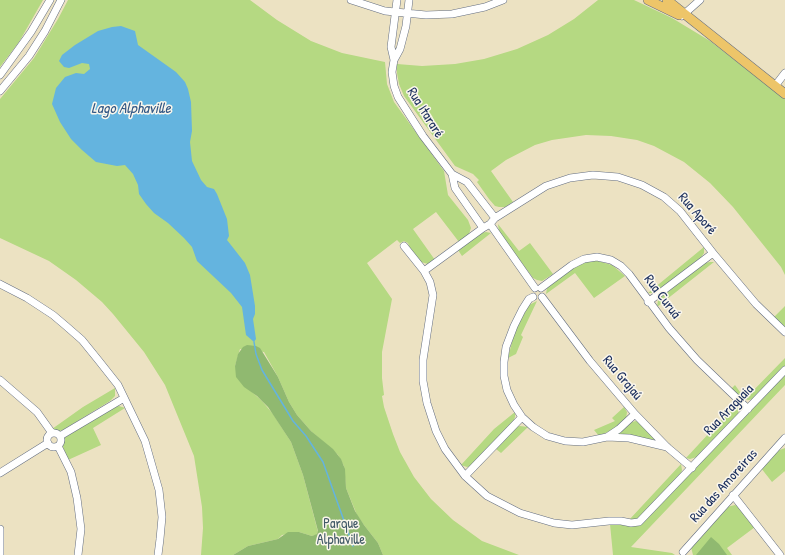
<!DOCTYPE html>
<meta charset="utf-8">
<style>
body{margin:0}
canvas{display:block;background:#ece2c2}
</style>
<canvas width="785" height="555"></canvas>
<script>
const c = document.querySelector('canvas').getContext('2d');
c.lineJoin = 'round';
function paint(path, color) {
  c.fillStyle = color;
  c.fill(path, 'evenodd');
}
function shape(rows) {
  const path = new Path2D();
  for (const r of rows) {
    if (r.length === 3) {
      path.moveTo(r[0] + r[2], r[1]);
      path.arc(r[0], r[1], r[2], 0, 2 * Math.PI);
      continue;
    }
    path.moveTo(r[0], r[1]);
    for (let i = 2; i < r.length; i += 2) path.lineTo(r[i], r[i + 1]);
  }
  return path;
}
function trace(path, color, width, dash) {
  c.strokeStyle = color;
  c.lineWidth = width;
  c.lineCap = dash ? 'butt' : 'round';
  c.setLineDash(dash || []);
  c.stroke(path);
}
function label(font, color, halo, rows, align = 'center') {
  c.font = font + ' "Patrick Hand",sans-serif';
  c.lineWidth = 3;
  c.setLineDash([]);
  c.textBaseline = 'middle';
  c.strokeStyle = halo;
  c.fillStyle = color;
  for (const [text, x, y, turn = 0] of rows) {
    c.save();
    c.translate(x, y);
    c.rotate((+turn || 0) * Math.PI / 180);
    c.textAlign = isNaN(turn) ? turn : align;
    if (halo) c.strokeText(text, 0, 0);
    c.fillText(text, 0, 0);
    c.restore();
  }
}
const green = shape([
 [0,0,43,0,19,42,0,67],
 [68,0,250,0,277,20,311,41,342,53,385,62,387,84,394,102,444,171,448,195,468,220,471,228,469,234,459,242,436,212,413,229,435,260,428,264,421,262,410,249,408,243,404,241,400,243,397,240,367,263,392,299,382,352,382,378,384,395,382,396,384,407,393,434,400,452,414,477,431,499,453,520,482,541,519,555,383,555,378,543,364,525,357,515,346,488,344,466,338,455,311,431,297,415,289,402,278,377,264,352,240,349,235,366,252,392,262,401,273,414,291,442,303,475,318,532,316,535,312,536,299,532,282,535,278,539,248,546,233,555,201,555,203,528,202,507,194,456,165,385,144,352,113,314,102,302,76,280,49,261,0,238,0,99,34,58,58,19],
 [598,0,634,0,672,18,710,41,785,99,785,275,781,267,733,207,710,183,684,162,654,146,637,140,611,136,586,135,552,140,535,145,506,160,491,171,513,202,505,207,499,207,495,206,489,199,477,182,479,180,473,174,455,166,404,96,399,84,397,73,397,64,422,66,455,64,484,59,517,49,548,35,574,19],
 [498,224,519,251,530,243,553,274,542,281,537,280,533,278,499,232],
 [486,232,491,233,462,256,458,250,481,233],
 [704,247,704,253,700,259,654,293,648,293],
 [591,261,598,261,612,265,625,276,594,298,575,273,546,294,547,288,579,263],
 [710,262,714,262,657,307,658,300,662,296,705,263],
 [537,301,521,335,523,337,516,354,508,358,515,330,529,305],
 [785,306,785,328,774,317],
 [785,358,785,366,753,399,749,400,743,399,731,389,735,385,740,392,747,397],
 [785,375,785,385,631,547,672,553,675,555,613,555,610,524,636,526,644,522],
 [115,388,115,396,110,401,63,430,59,431,52,429,83,407],
 [737,403,739,408,738,414,697,457,690,459,686,458],
 [119,406,125,408,93,428,101,445,68,460,63,447,64,438,114,407],
 [624,407,627,412,626,419,616,428,599,436,594,430,615,421,612,418],
 [515,412,515,417,513,422,471,466,467,467,461,465,494,429],
 [636,421,638,422,655,439,655,440,614,435,622,431,632,422],
 [520,426,528,427,501,453,496,449,516,427],
 [785,448,785,471,772,482,761,468,777,451],
 [681,464,682,470,681,474,639,519,629,520],
 [735,505,739,507,755,527,727,548,732,555,693,555,691,547,727,507]
]);
const forest = shape([
 [247,345,256,346,260,348,278,377,289,402,297,415,311,431,333,449,341,459,345,469,346,488,355,511,364,525,378,543,383,555,233,555,248,546,278,539,288,532,299,532,312,536,317,534,318,531,303,475,291,442,268,407,257,396,244,387,236,377,235,366,238,354,243,347],
 [711,537,719,544,727,555,696,555]
]);
const water = shape([
 [121,26,135,31,138,45,176,72,185,82,188,89,191,102,192,131,190,142,192,161,201,180,207,187,214,189,217,194,227,219,229,236,227,240,245,263,250,275,255,306,255,314,253,319,256,339,254,342,246,335,242,307,231,293,197,261,192,247,184,238,168,223,154,213,146,204,139,194,138,185,133,174,125,165,117,166,96,162,82,150,71,139,60,122,52,104,56,88,65,77,76,73,84,74,90,69,89,64,82,63,69,68,64,67,59,61,62,55,75,45,98,31,112,27]
]);
const stream = shape([
 [254,342,256,354,262,370,293,421,306,436,323,462,353,546]
]);
const minor = shape([
 [351,0,385,11,426,15,452,14,485,7,503,0],
 [409,0,406,26,400,49,394,60,392,72,394,86,398,97,423,136,452,174,455,188,483,228],
 [682,16,700,0],
 [394,60,391,47,397,0],
 [0,75,31,32,50,0],
 [775,86,785,73],
 [0,91,29,56,45,31,61,0],
 [452,174,467,182,495,218],
 [490,224,535,288],
 [404,246,424,271,430,282,433,295,423,360,423,381,427,403,436,431,445,449,465,476,487,496,520,513,554,523,572,525,609,521,621,521,631,523,639,522,785,370],
 [424,271,483,228,490,224,495,218,546,186,570,178,593,175,618,177,642,185,664,197,680,211,713,253,756,304,785,332],
 [0,284,27,298,53,315,66,326,82,340,99,361,118,385,145,441,159,490,162,517,160,539,158,555],
 [541,288,572,265,584,259,597,257,611,260,621,266,629,274,669,328,697,360,748,409],
 [533,297,529,299,522,310,514,326,506,347,504,362,504,376,507,390,514,405,522,417,533,427,547,436,565,441,583,442,607,437,629,438,667,447],
 [542,297,590,361,635,414,667,447,692,468],
 [648,302,713,253],
 [0,380,37,412,52,433],
 [54,440,7],
 [60,436,124,398],
 [607,437,619,429,635,414],
 [58,446,71,472,77,498,81,529,78,555],
 [0,473,48,443],
 [465,476,522,417],
 [733,495,780,555],
 [0,529,0,555],
 [683,552,785,438]
]);
const major = shape([
 [648,0,679,15],
 [667,0,785,94]
]);
const streetNames = [
 ["Rua Itararé",425,113,58],
 ["Rua Aporé",697,214,49],
 ["Rua Curuá",662,297,53],
 ["Rua Grajaú",622,378,50],
 ["Rua Araguaia",729,410,-46],
 ["Rua das Amoreiras",724,486,-48]
];
const parkNames = [
 ["Parque",341,524],
 ["Alphaville",341,540]
];
const waterNames = [
 ["Lago Alphaville",131,109]
];
paint(green, '#b5d982');
paint(forest, '#90b970');
paint(water, '#64b4df');
trace(stream, '#64b4df', 1.5);
trace(minor, '#646e81', 8);
trace(major, '#646e81', 10);
trace(minor, '#fff', 7);
trace(major, '#edc569', 9);
label('14px', '#1b2f5e', '#fbf7ec', streetNames);
label('14px', '#425a67', '#fbf7ec', parkNames);
label('italic 15px', '#315785', '#fbf7ec', waterNames);
</script>
